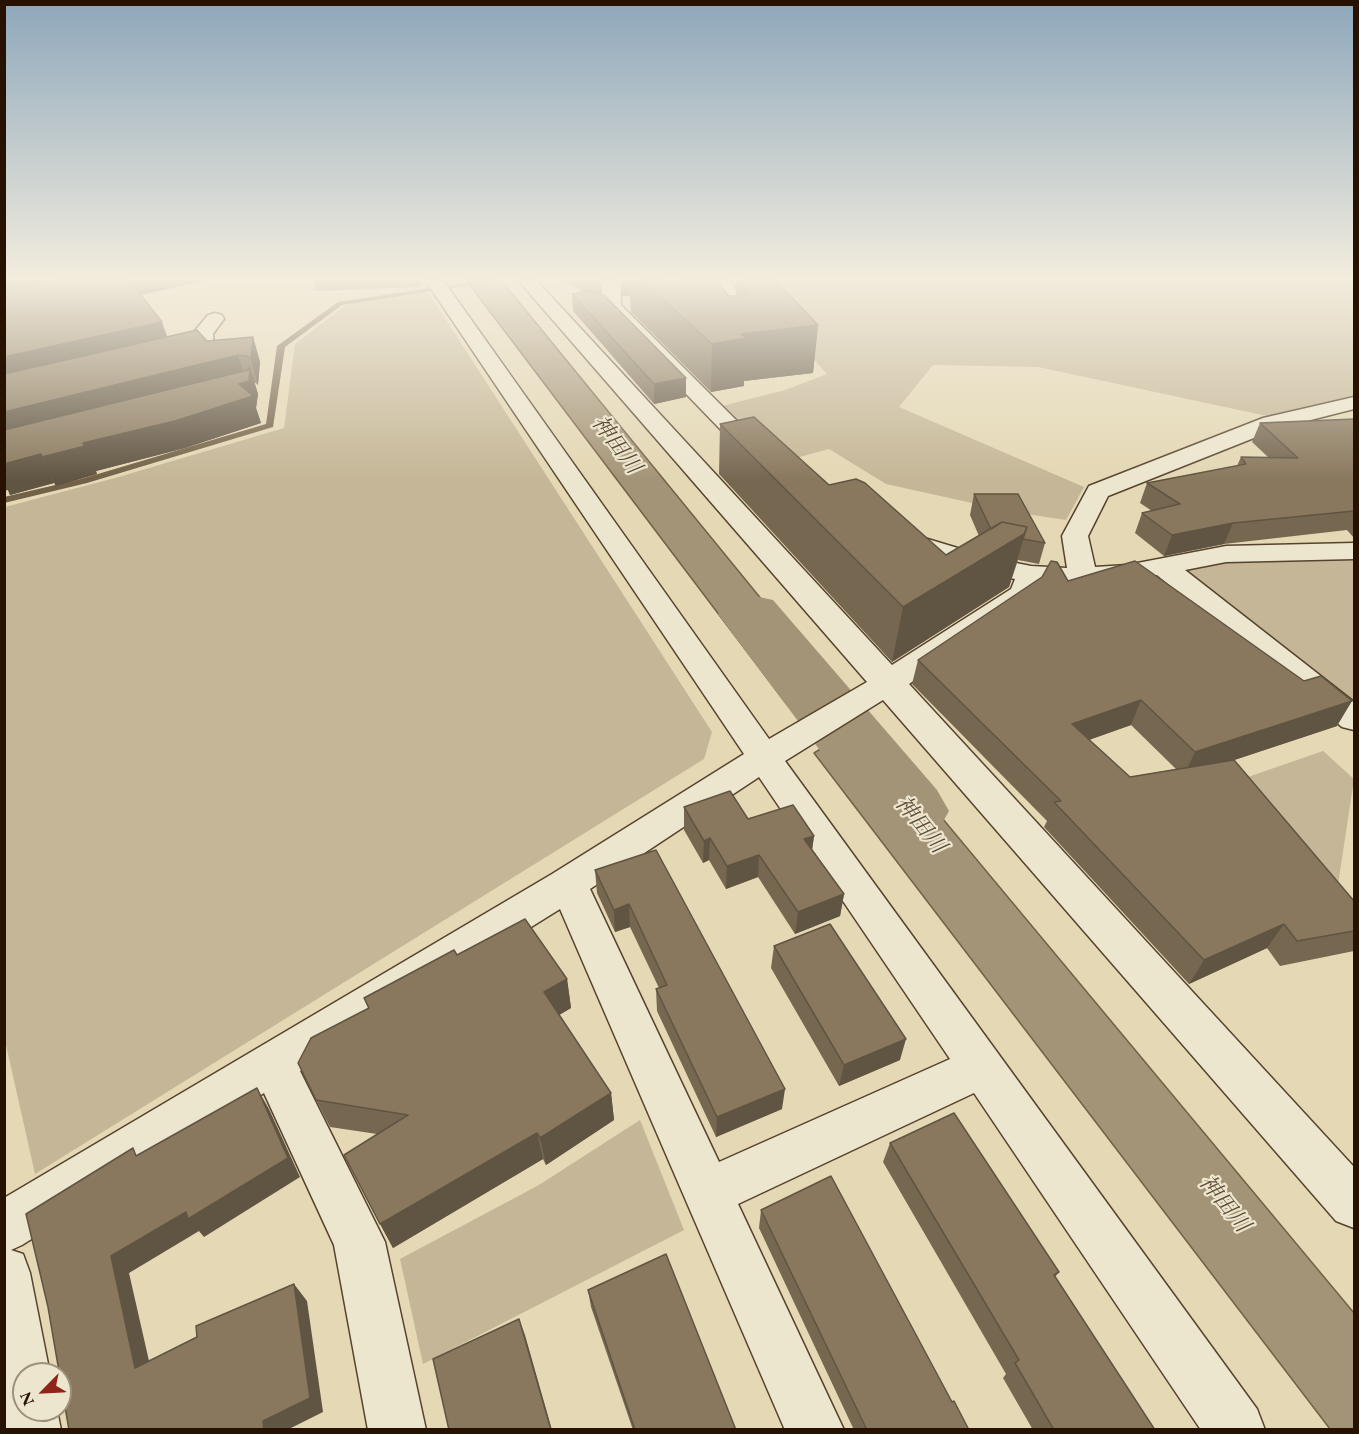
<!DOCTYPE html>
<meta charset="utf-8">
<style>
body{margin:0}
#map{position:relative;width:1359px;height:1434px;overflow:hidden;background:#e4d8b5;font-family:"EB Garamond",serif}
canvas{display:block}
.frame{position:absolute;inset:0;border:6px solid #271100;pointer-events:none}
.north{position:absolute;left:12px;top:1362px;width:60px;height:60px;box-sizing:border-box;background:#ede6cf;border:2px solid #9e917c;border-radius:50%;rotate:246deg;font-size:16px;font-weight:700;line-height:24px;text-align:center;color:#271100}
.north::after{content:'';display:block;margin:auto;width:21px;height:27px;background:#8f2418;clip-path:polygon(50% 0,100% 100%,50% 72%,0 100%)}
</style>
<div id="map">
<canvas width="1359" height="1434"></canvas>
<div class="frame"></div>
<div class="north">N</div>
</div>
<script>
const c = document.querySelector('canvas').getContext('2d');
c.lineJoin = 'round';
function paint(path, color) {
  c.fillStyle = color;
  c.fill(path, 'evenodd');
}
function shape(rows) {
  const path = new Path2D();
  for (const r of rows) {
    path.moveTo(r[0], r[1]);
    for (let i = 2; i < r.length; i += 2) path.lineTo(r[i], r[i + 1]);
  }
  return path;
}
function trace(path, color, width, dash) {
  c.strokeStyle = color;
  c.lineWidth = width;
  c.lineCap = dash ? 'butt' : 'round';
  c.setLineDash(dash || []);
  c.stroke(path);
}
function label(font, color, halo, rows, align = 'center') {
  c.font = font + ' "EB Garamond","Noto Serif JP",serif';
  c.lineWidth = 4.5;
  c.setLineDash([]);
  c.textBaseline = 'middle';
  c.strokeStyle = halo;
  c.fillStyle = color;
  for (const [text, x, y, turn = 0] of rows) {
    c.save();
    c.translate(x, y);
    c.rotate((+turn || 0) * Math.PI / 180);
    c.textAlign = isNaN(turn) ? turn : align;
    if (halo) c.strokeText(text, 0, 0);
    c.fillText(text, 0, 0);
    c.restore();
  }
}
const green = shape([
 [758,280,1354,280,1354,397,1267,416,1038,367,933,365,899,407,1084,487,1066,520,1013,512,886,484,829,449,774,464,718,407,785,390,827,374,746,285],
 [428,292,712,732,704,759,35,1174,4,1036,5,507,115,478,284,428,295,344,349,303],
 [1256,558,1354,559,1354,705,1179,570],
 [1323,751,1354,779,1337,891,1248,777],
 [640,1120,684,1230,423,1364,400,1259,539,1185]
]);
const water = shape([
 [466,280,501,280,829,682,788,706,466,280],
 [863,723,1354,1313,1354,1429,1330,1429,814,753,863,723]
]);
const stream = shape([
 [483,280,486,282,485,283,342,305,285,347,273,427,87,483,4,503,4,497,81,479,266,424,277,346,338,302,483,280]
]);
const river = shape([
 [750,595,773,600,937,790,949,811,937,832,909,841,881,832,718,614,727,600,750,595]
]);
const minor = shape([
 [425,280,443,280,769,739,867,682,518,280,536,280,892,665,1011,589,1015,579,976,571,892,545,888,539,892,533,901,531,991,558,1031,566,1067,568,1062,536,1089,486,1263,418,1354,397,1354,409,1279,428,1108,496,1088,536,1095,567,1127,565,1226,546,1354,543,1354,559,1226,562,1185,570,1354,702,1354,730,1342,727,1157,575,1127,581,1083,585,1042,583,1034,599,909,684,1354,1167,1354,1228,1336,1221,883,700,785,761,1257,1409,1265,1430,1201,1430,974,1093,738,1204,844,1430,785,1430,560,909,300,1071,385,1242,426,1430,368,1430,334,1245,264,1093,22,1245,11,1250,23,1254,30,1273,50,1374,24,1374,24,1410,57,1410,61,1430,4,1430,4,1198,552,874,744,754,425,280],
 [759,777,950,1059,719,1162,590,889,759,777],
 [603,280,621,280,621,305,766,450,770,455,766,460,758,462,750,460,605,310,601,294,603,280],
 [713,280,731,280,738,295,727,312,742,332,739,336,725,336,709,312,720,295,713,280],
 [215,313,222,315,224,319,213,334,214,348,211,352,170,362,163,360,160,356,163,352,194,344,193,333,208,315,215,313]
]);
const wall = shape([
 [4,280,207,280,141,295,167,337,207,341,253,337,260,362,258,385,254,382,258,394,256,408,261,423,185,448,96,471,97,474,56,486,54,483,10,495,8,490],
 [313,280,420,280,421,287,316,291],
 [560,280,600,280,600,294,686,378,686,397,654,404,573,311,572,294,585,292],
 [622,280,666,280,666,281,729,296,736,296,736,280,775,280,818,325,813,373,744,381,744,386,711,392,631,312,630,296,622,296],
 [1354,419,1354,538,1347,530,1224,544,1164,556,1135,533,1142,513,1152,511,1140,503,1147,483,1237,466,1241,457,1268,457,1252,442,1260,423],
 [720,424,829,485,946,555,979,536,970,515,974,494,1045,543,1039,564,1018,560,1009,587,892,662,719,474],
 [1068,581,1337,726,1234,760,1354,931,1354,951,1280,966,1267,948,1189,984,1044,827,1047,821,912,684,918,660],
 [1131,725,1176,769,1130,777,1089,740],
 [684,807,748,819,814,836,812,849,844,894,840,916,795,934,758,877,726,889,709,860,703,863,684,830],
 [656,850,782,1109,716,1137,657,1011,656,989,659,988,630,927,615,932,597,893,595,870],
 [774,946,900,1060,839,1086,771,968],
 [457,955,567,979,571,1008,559,1015,611,1093,614,1120,546,1165,543,1159,393,1248,344,1155,377,1134,330,1127,316,1100,368,1008,364,998],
 [890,1143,1059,1272,1055,1277,1155,1430,1033,1430,1003,1378,1006,1374,883,1162],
 [761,1210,969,1430,854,1430,759,1228],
 [588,1290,736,1430,633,1430,591,1307]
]);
const shadedWall = shape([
 [4,280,104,280,4,301],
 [127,280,207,280,133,297],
 [622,280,630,280,630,296,622,296],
 [162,322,171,347,4,386,4,357],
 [818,325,813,373,744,381,744,386,711,392,712,344,741,334],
 [253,337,260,362,258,385,251,359],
 [238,355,246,381,4,443,4,412],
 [250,367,258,394,256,408,261,423,185,448,96,471,97,474,56,486,42,457,83,443,239,384],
 [686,378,686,397,654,404,654,384],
 [41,454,54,483,10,495,8,490,4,491,4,464],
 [1233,523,1224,544,1164,556,1172,535],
 [1027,527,1009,587,892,662,903,607],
 [1141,700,1131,725,1063,749,1072,724],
 [1352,701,1337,726,1183,777,1195,752],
 [814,836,811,858,804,839],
 [710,838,709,860,703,863,704,841],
 [759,855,758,877,726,889,727,866],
 [844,894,840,916,795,934,798,912],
 [629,904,630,927,615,932,614,910],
 [1284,924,1267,948,1189,984,1204,960],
 [567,979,571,1008,549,1021,544,992],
 [906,1039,900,1060,839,1086,844,1065],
 [257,1088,269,1109,300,1177,204,1237,199,1231,129,1273,154,1383,135,1368,111,1256],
 [785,1089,782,1109,716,1137,717,1117],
 [611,1093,614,1120,546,1165,540,1138],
 [537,1133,543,1159,393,1248,380,1224],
 [294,1284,307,1301,323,1412,287,1430,264,1430,263,1421],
 [519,1319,525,1335,552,1430,551,1430]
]);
const building = shape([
 [53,280,129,280,162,322,4,357,4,290,53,280],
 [642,280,666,280,666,281,680,280,716,280,729,296,743,296,748,291,740,280,775,280,818,325,741,334,746,338,712,344,642,280],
 [588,291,604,295,686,378,654,384,572,294,588,291],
 [197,330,207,341,253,337,251,359,247,356,238,355,4,412,4,374,197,330],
 [250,367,249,381,239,384,253,396,175,421,83,443,85,446,42,457,41,454,4,464,4,430,248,370,250,367],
 [754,417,829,485,856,479,865,483,946,555,1002,522,1027,527,1024,534,903,607,720,424,754,417],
 [1354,419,1354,511,1233,523,1172,535,1142,513,1180,504,1147,483,1246,464,1241,457,1298,458,1260,423,1354,419],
 [974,494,1018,494,1045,543,1023,539,1027,527,1002,522,991,529,974,494],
 [1051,561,1057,562,1068,581,1135,561,1304,681,1321,676,1352,701,1195,752,1141,700,1072,724,1130,777,1234,760,1354,901,1354,931,1297,941,1284,924,1204,960,1054,802,1061,801,918,660,1042,577,1051,561],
 [730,791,748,819,793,805,814,836,804,839,844,894,798,912,759,855,727,866,710,838,704,841,684,807,730,791],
 [656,850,785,1089,717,1117,656,989,667,985,629,904,614,910,595,870,656,850],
 [525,919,567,979,544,992,611,1093,540,1138,537,1133,380,1224,344,1155,408,1115,316,1100,298,1063,311,1038,369,1008,364,998,454,950,457,955,525,919],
 [830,924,906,1039,844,1065,774,946,830,924],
 [257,1088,288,1158,188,1219,186,1212,111,1256,135,1368,197,1337,196,1326,294,1284,310,1398,263,1421,264,1430,69,1430,48,1307,26,1214,133,1148,136,1156,257,1088],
 [954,1113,1059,1272,1054,1275,1155,1430,1054,1430,1015,1363,1019,1360,890,1143,954,1113],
 [831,1176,952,1402,954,1401,969,1430,867,1430,761,1210,831,1176],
 [666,1254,736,1430,635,1430,588,1290,666,1254],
 [519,1319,551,1430,449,1430,433,1359,519,1319]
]);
const waterNames = [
 ["神田川",616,445,53],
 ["神田川",920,825,51],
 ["神田川",1224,1204,51]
];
paint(green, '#c4b696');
paint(water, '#a49477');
trace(water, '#726047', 1.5);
paint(stream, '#726047');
paint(river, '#a49477');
trace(minor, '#56432d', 3);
paint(minor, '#ede6cf');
paint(wall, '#766751');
paint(shadedWall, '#605442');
paint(building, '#89785e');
trace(building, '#605442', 1.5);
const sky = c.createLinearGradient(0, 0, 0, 480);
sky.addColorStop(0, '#8da7bb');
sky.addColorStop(0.58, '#f3edde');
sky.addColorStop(1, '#f3edde00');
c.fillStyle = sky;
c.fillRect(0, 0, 1359, 480);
label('italic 22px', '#5f4c36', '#ede6cf', waterNames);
</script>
